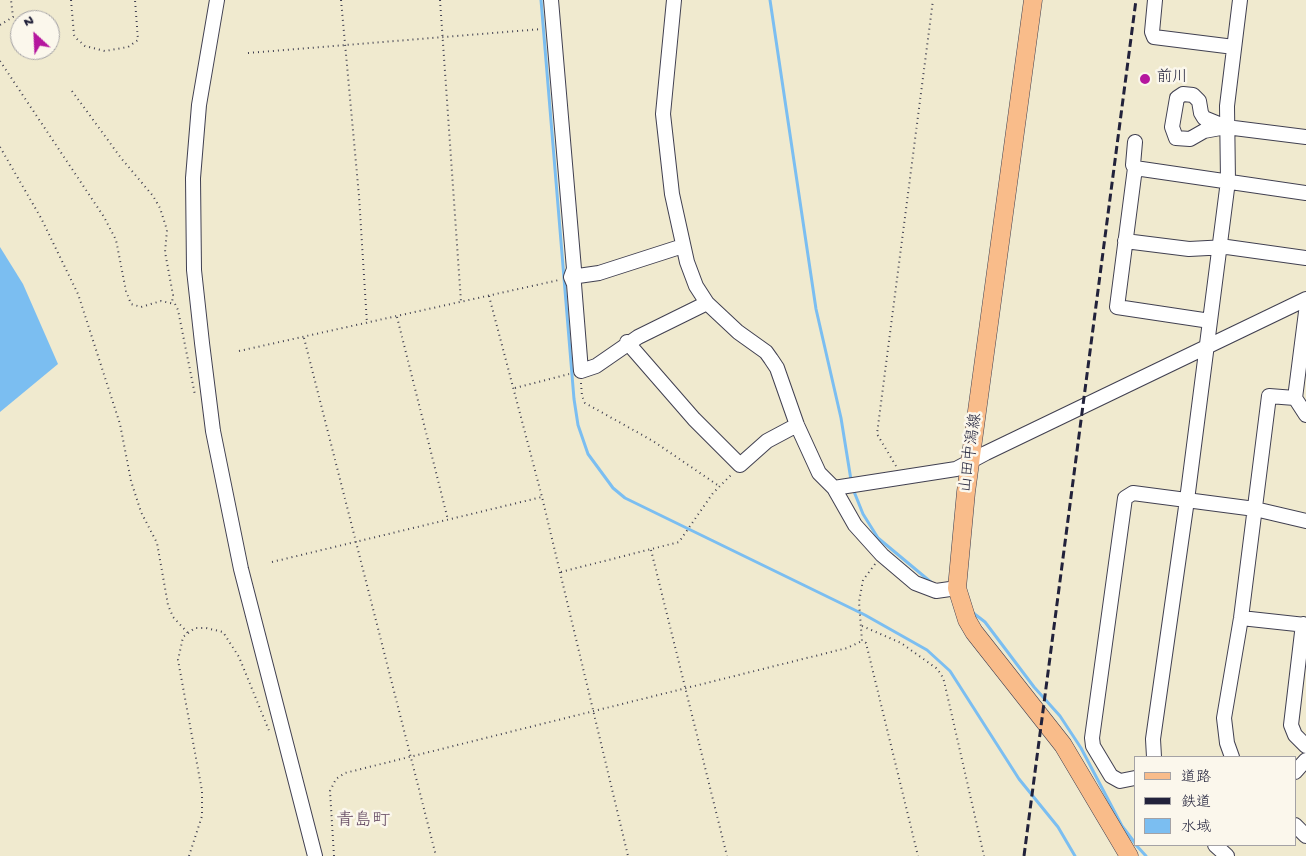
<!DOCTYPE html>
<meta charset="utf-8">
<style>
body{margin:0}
#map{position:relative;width:1306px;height:856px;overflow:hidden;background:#f0eacf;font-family:"Gochi Hand","Klee One",sans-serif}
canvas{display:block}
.legend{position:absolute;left:1134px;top:756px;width:162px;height:90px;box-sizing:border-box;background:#fbf7ec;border:1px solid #a4a2a5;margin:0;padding:6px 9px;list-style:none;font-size:15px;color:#22223b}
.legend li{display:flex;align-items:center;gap:10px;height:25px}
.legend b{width:25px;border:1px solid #a4a2a5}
.north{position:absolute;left:10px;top:10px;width:50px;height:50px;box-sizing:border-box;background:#fbf7ec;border:1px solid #a4a2a5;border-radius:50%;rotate:335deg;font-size:14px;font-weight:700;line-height:20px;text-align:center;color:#22223b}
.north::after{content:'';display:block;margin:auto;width:18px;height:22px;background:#b5179e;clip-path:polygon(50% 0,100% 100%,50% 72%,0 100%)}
</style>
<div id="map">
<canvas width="1306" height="856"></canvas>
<ul class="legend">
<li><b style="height:6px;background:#f9bc8a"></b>道路</li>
<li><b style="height:6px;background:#22223b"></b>鉄道</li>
<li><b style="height:14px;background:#7bbef1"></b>水域</li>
</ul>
<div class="north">N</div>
</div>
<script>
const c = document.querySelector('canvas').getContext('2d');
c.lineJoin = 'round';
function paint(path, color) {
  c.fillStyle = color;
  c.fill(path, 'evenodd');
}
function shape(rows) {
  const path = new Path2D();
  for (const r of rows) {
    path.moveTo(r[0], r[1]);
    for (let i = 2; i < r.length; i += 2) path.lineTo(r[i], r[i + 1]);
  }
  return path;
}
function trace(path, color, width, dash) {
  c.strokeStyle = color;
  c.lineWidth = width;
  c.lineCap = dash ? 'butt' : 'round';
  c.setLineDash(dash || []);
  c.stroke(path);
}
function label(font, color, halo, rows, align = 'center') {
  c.font = font + ' "Gochi Hand","Klee One",sans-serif';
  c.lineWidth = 5;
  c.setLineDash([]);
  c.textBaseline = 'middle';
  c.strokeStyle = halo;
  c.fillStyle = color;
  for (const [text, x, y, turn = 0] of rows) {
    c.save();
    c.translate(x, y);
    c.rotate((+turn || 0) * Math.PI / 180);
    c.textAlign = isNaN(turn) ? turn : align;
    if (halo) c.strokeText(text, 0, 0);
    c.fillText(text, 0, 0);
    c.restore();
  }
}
const water = shape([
 [0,247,23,284,58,364,0,412]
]);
const stream = shape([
 [541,0,574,399,578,425,588,454,613,488,625,498,865,615,927,650,950,671,1019,779,1058,827,1075,856],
 [770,0,816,309,841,418,851,480],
 [853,489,863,514,878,538,932,583],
 [972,612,985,622,1034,687,1060,716,1081,748,1122,826,1135,843],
 [1136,845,1146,856]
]);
const path = shape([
 [71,0,74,35,77,39,85,46,105,51,128,47,138,40,135,0],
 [341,0,359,196,367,324],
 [440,0,461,302],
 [0,25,13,17,11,0],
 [248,53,542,29],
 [0,61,104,217,116,240,126,291,131,304,141,307,161,301,175,304,178,310,195,395],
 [72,91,121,158,153,196,160,208,167,230,165,252,173,295,172,303],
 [0,147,41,218,78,294,120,424,131,481,141,512,157,543,168,605,173,617,188,633],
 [489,296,542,497,628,856],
 [397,317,448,520],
 [304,338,436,856],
 [239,351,559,280],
 [581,383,582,396,585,403,653,441,719,486],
 [515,388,569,374],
 [896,466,877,434,933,0],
 [651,550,727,856],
 [272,562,542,497],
 [875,564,863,580,859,602,862,641,866,643,918,856],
 [561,572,679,542,713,493,733,473],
 [862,626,901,643,936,668,941,674,944,681,984,856],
 [189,856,202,816,202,791,178,660,183,637,195,628,206,628,223,632,239,657,270,733],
 [334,856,330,791,336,779,345,773,847,648,862,641]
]);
const minor = shape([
 [217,0,199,105,193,178,194,270,202,343,213,431,241,569,315,856],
 [551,0,574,269,571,277,574,284,581,371,596,366,638,337,707,303],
 [674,0,663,114,672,194,687,262,696,286,707,303,738,332,766,352,771,359,777,368,797,425,819,473,834,488,855,525,882,555,915,583,936,591,957,588],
 [1155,0,1152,32,1154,37,1234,47],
 [1226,127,1204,131,1190,139,1176,138,1172,127,1177,98,1183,94,1193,95,1199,101,1201,113,1204,118,1226,127,1306,137],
 [1135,142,1133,165,1135,168,1117,307,1210,321],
 [1135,168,1306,193],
 [1125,241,1189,249,1227,247,1306,258],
 [571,277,599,273,683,246],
 [1306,312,1295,398,1306,415],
 [627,342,694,419,740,465,767,441,797,425],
 [834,488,956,469,986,453,1306,299],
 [1241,618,1306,625],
 [1303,624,1291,725,1295,735,1306,746],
 [1154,757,1153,739,1187,500,1228,181,1227,106,1240,0],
 [1232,757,1227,743,1224,718,1241,618,1269,396,1295,398],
 [1295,772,1306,760],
 [1135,778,1120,781,1111,776,1093,746,1092,738,1125,498,1133,493,1255,509,1306,521],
 [1295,825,1306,836],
 [1215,845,1227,856]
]);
const major = shape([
 [1033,0,966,492,957,588,967,620,974,632,1063,745,1129,856]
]);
const rail = shape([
 [1024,856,1136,0]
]);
const markers = [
 [1145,79,6,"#b5179e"]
];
const poiNames = [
 ["前川",1156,79]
];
const streetNames = [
 ["山田中潟線",972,453,-82]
];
const neighbourhoodNames = [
 ["青島町",363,822]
];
paint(water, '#7bbef1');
trace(stream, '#7bbef1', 3);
trace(minor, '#414051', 16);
trace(major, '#414051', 19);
trace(path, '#414051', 2, [1, 4]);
trace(minor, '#fff', 14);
trace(major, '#f9bc8a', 18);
trace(rail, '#22223b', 3, [8, 4]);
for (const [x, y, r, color] of markers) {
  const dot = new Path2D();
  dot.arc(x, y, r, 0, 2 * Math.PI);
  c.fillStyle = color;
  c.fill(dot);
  trace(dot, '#fbf7ec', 2);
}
label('16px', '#22223b', '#fbf7ec', poiNames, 'left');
label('16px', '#22223b', '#fbf7ec', streetNames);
label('18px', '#634861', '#fbf7ec', neighbourhoodNames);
</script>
